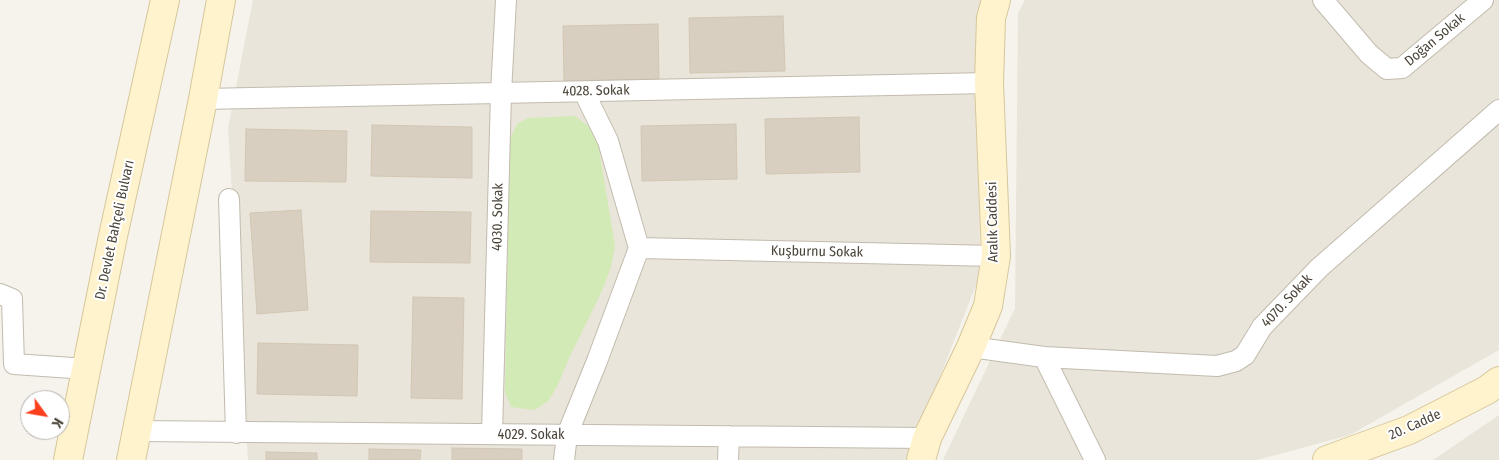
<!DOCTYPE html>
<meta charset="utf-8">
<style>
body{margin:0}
#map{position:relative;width:1499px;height:460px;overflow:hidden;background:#f6f3ec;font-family:"Fira Sans Condensed",sans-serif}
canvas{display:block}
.north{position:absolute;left:20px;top:390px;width:50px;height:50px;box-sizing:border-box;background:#fff;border:1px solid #b7b4b0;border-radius:50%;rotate:122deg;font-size:14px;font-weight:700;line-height:20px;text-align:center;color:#4b4439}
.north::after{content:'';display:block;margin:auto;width:18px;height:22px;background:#fc3f1d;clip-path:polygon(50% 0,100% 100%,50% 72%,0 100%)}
</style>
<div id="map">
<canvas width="1499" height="460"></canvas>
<div class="north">K</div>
</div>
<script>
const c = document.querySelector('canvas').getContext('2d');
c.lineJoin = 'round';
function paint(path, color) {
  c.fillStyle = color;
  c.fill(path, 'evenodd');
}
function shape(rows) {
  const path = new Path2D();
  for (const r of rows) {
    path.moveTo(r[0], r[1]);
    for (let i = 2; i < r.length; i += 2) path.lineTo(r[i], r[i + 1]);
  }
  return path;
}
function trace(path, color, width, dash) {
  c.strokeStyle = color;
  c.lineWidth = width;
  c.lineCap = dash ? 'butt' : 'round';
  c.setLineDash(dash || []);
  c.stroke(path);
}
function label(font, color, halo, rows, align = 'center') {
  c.font = font + ' "Fira Sans Condensed",sans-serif';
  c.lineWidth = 4;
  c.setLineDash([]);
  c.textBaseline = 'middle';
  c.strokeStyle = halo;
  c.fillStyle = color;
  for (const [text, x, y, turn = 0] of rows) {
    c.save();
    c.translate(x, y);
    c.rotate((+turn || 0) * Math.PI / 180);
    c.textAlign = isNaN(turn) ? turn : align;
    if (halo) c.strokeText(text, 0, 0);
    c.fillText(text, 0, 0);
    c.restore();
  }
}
const residential = shape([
 [253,0,986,0,978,25,980,275,907,460,248,460,228,128],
 [1025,0,1499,0,1499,350,1350,435,1257,460,943,460,1015,308,1018,13],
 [1499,415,1499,460,1433,460]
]);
const green = shape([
 [575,116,588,126,598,143,615,246,611,267,602,291,569,358,557,387,548,401,535,410,511,407,505,392,510,140,517,124,528,118]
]);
const building = shape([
 [783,16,785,71,690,73,689,18,783,16],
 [658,24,659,79,564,81,563,26,658,24],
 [859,117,860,172,766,174,765,119,859,117],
 [736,124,737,179,642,181,641,126,736,124],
 [372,125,472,127,472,178,371,176,372,125],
 [246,129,347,131,346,182,245,181,246,129],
 [301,210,308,310,257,314,250,213,301,210],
 [371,211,471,212,470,263,370,262,371,211],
 [413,297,464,298,462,399,411,398,413,297],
 [258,343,358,345,357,396,257,394,258,343],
 [452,448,522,449,522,460,452,460,452,448],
 [369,449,421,450,420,460,369,460,369,449],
 [266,452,317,453,317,460,266,460,266,452]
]);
const street = shape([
 [1323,0,1369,54,1387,69,1402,68,1483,0],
 [203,99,989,83],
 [229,199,236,433],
 [639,248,996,256],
 [0,294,12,299,14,364,87,369],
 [971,347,1044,357,1217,366,1236,361,1245,355,1262,327,1319,268,1499,110],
 [1044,357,1095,460],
 [136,431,927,438],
 [492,434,501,93,506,0],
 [564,460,567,435,597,361,639,248,608,141,584,92],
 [728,460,729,436]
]);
const secondary = shape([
 [68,460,113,236,165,0],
 [131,460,203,99,221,0],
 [921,460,927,438,971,347,988,306,996,256,989,83,991,18,996,0],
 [1327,460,1409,430,1487,390,1499,381]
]);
const streetNames = [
 ["Doğan Sokak",1435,40,-40],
 ["4028. Sokak",596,91,-1],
 ["4030. Sokak",498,217,-89],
 ["Aralık Caddesi",993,222,-91],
 ["Dr. Devlet Bahçeli Bulvarı",115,230,-78],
 ["Kuşburnu Sokak",817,252,1],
 ["4070. Sokak",1287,301,-47],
 ["20. Cadde",1415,425,-24],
 ["4029. Sokak",531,435]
];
paint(residential, '#eae5da');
paint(green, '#d2eab5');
paint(building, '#d8cfc1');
trace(building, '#d3c7b4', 1);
trace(street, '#c2bbae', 22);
trace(secondary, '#d6c79b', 30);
trace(street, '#fff', 20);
trace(secondary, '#fff3cd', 28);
label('14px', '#4b4439', '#fff', streetNames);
</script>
